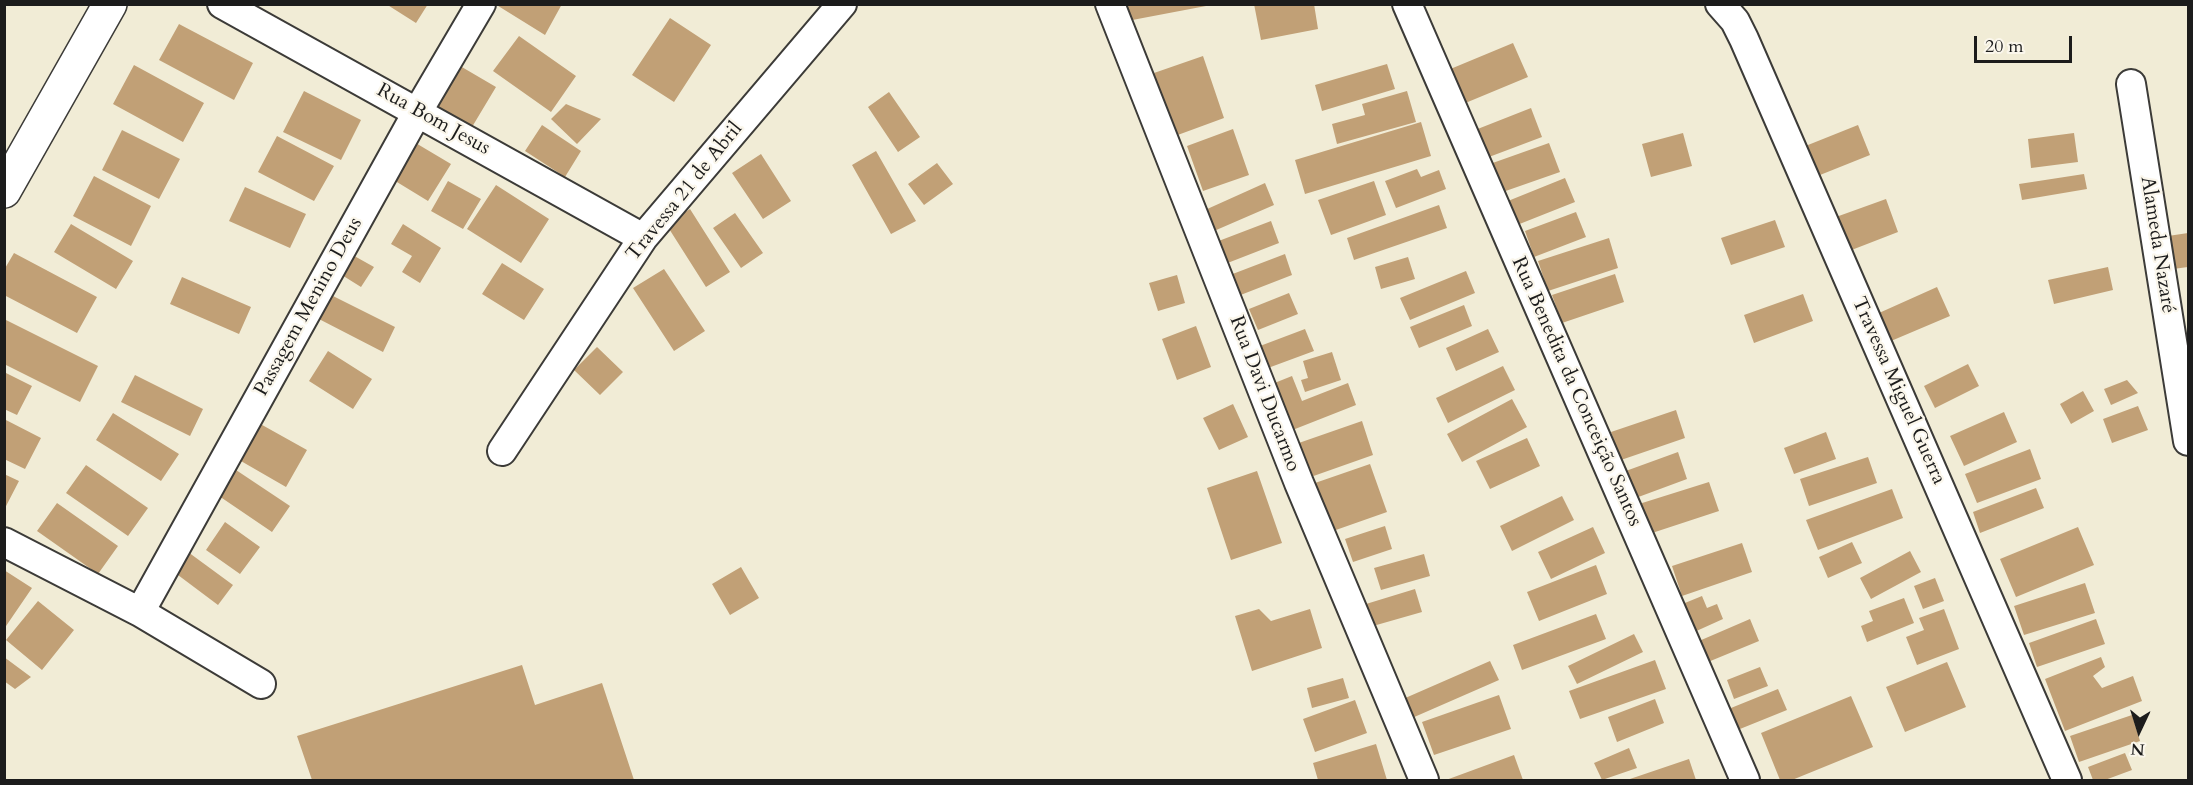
<!DOCTYPE html>
<meta charset="utf-8">
<style>
body{margin:0}
#map{position:relative;width:2193px;height:785px;overflow:hidden;background:#f1ecd6;font-family:Cardo,serif}
canvas{display:block}
.frame{position:absolute;inset:0;border:6px solid #1c1c1c;pointer-events:none}
.north{position:absolute;left:2109px;top:701px;width:60px;height:60px;-webkit-text-stroke:4px #fbf7ec;paint-order:stroke;rotate:184deg;font-size:16px;font-weight:700;line-height:24px;text-align:center;color:#1c1c1c}
.north::after{content:'';display:block;margin:auto;width:21px;height:27px;background:#1c1c1c;clip-path:polygon(50% 0,100% 100%,50% 72%,0 100%)}
.scale{position:absolute;left:1974px;top:36px;width:98px;height:27px;box-sizing:border-box;border:3px solid #1c1c1c;border-top:0;padding-left:8px;font-size:18px;line-height:21px;white-space:nowrap;color:#1c1c1c;-webkit-text-stroke:4px #fbf7ec;paint-order:stroke}
</style>
<div id="map">
<canvas width="2193" height="785"></canvas>
<div class="frame"></div>
<div class="north">N</div>
<div class="scale">20 m</div>
</div>
<script>
const c = document.querySelector('canvas').getContext('2d');
c.lineJoin = 'round';
function paint(path, color) {
  c.fillStyle = color;
  c.fill(path, 'evenodd');
}
function shape(rows) {
  const path = new Path2D();
  for (const r of rows) {
    path.moveTo(r[0], r[1]);
    for (let i = 2; i < r.length; i += 2) path.lineTo(r[i], r[i + 1]);
  }
  return path;
}
function trace(path, color, width, dash) {
  c.strokeStyle = color;
  c.lineWidth = width;
  c.lineCap = dash ? 'butt' : 'round';
  c.setLineDash(dash || []);
  c.stroke(path);
}
function label(font, color, halo, rows, align = 'center') {
  c.font = font + ' Cardo,serif';
  c.lineWidth = 4.5;
  c.setLineDash([]);
  c.textBaseline = 'middle';
  c.strokeStyle = halo;
  c.fillStyle = color;
  for (const [text, x, y, turn = 0] of rows) {
    c.save();
    c.translate(x, y);
    c.rotate((+turn || 0) * Math.PI / 180);
    c.textAlign = isNaN(turn) ? turn : align;
    if (halo) c.strokeText(text, 0, 0);
    c.fillText(text, 0, 0);
    c.restore();
  }
}
const building = shape([
 [386,4,428,4,416,23],
 [495,4,562,4,545,35],
 [1124,4,1206,4,1206,6,1127,21],
 [1254,4,1314,4,1318,29,1261,40],
 [670,18,711,45,674,102,632,75],
 [179,24,253,63,234,100,159,60],
 [519,36,576,76,551,112,493,71],
 [1513,43,1528,77,1463,104,1448,70],
 [1203,56,1224,118,1175,136,1154,73],
 [455,63,496,87,472,127,431,103],
 [1387,64,1395,89,1322,111,1315,85],
 [134,65,204,103,183,142,113,104],
 [304,91,361,120,341,160,283,132],
 [1407,91,1416,122,1337,144,1332,124,1365,115,1362,104],
 [889,92,920,137,898,152,868,107],
 [566,104,601,119,577,144,551,119],
 [1531,108,1542,137,1481,160,1470,132],
 [1421,122,1431,156,1305,194,1295,160],
 [542,125,581,151,565,177,525,151],
 [1858,125,1870,155,1815,177,1803,147],
 [1233,129,1249,175,1203,191,1187,146],
 [122,130,180,159,159,199,102,170],
 [1683,133,1692,166,1651,177,1642,144],
 [2074,133,2078,162,2031,168,2028,139],
 [277,136,334,166,314,201,258,172],
 [414,142,451,164,428,201,392,179],
 [1549,143,1560,172,1497,194,1487,165],
 [876,151,916,221,891,234,852,165],
 [761,154,791,201,763,219,732,173],
 [937,163,953,184,924,205,908,184],
 [1417,169,1421,177,1439,170,1446,189,1396,208,1385,181],
 [2084,174,2087,189,2022,200,2019,184],
 [94,176,151,206,131,246,73,216],
 [1565,178,1575,202,1512,227,1503,203],
 [448,181,481,199,463,229,431,211],
 [1374,181,1386,215,1331,235,1318,200],
 [1265,183,1274,205,1214,231,1205,210],
 [496,185,549,219,521,263,467,229],
 [245,187,306,214,290,248,229,221],
 [1886,199,1898,232,1849,251,1836,217],
 [1439,205,1447,228,1354,260,1347,238],
 [690,209,730,272,706,287,666,224],
 [1576,212,1586,237,1534,257,1525,231],
 [735,213,763,253,741,268,713,228],
 [1775,220,1785,247,1731,265,1721,238],
 [1271,221,1279,243,1225,264,1216,242],
 [71,224,133,261,116,289,54,252],
 [403,224,441,248,420,283,402,272,412,256,391,244],
 [2188,233,2188,267,2173,269,2168,236],
 [1609,238,1618,268,1548,291,1538,261],
 [14,253,97,297,77,333,4,295,4,270],
 [349,253,374,267,361,287,337,272],
 [1285,254,1292,275,1238,296,1230,275],
 [1408,257,1415,279,1381,289,1375,267],
 [502,263,544,289,524,320,482,294],
 [2108,267,2113,290,2054,304,2048,280],
 [664,269,705,331,674,351,633,288],
 [1466,271,1475,293,1410,320,1400,298],
 [1615,274,1624,302,1562,323,1552,295],
 [1177,275,1185,303,1158,311,1149,283],
 [182,277,251,307,239,334,170,304],
 [1937,287,1950,316,1891,341,1879,313],
 [1289,293,1298,314,1258,330,1249,309],
 [329,294,395,327,383,352,317,318],
 [1803,294,1813,321,1754,343,1744,315],
 [1464,305,1472,326,1419,348,1410,327],
 [4,319,98,366,80,402,4,364],
 [1196,326,1211,367,1177,380,1162,339],
 [1305,329,1314,351,1268,368,1260,346],
 [1488,329,1499,352,1456,371,1446,348],
 [597,347,623,372,600,395,574,370],
 [328,351,372,379,353,409,309,381],
 [1332,352,1341,380,1305,392,1301,380,1308,378,1303,361],
 [1968,364,1979,386,1935,408,1924,386],
 [1503,366,1515,390,1448,423,1436,398],
 [4,372,32,386,17,415,4,409],
 [135,375,203,409,190,436,121,402],
 [1292,376,1302,401,1348,383,1356,405,1290,431,1272,384],
 [2127,380,2138,393,2111,405,2104,389],
 [2083,391,2094,411,2071,424,2060,404],
 [1512,399,1527,427,1462,462,1447,434],
 [1233,404,1248,437,1219,450,1203,418],
 [2138,406,2148,430,2112,443,2103,419],
 [1676,410,1685,438,1621,460,1611,432],
 [2004,412,2017,442,1964,466,1950,436],
 [113,413,179,454,161,481,96,440],
 [4,419,41,438,25,469,4,459],
 [255,421,307,450,286,487,234,457],
 [1362,421,1373,455,1305,479,1293,445],
 [1826,432,1836,459,1794,474,1784,448],
 [1527,438,1540,466,1490,489,1476,461],
 [2030,449,2041,479,1977,503,1965,474],
 [1678,452,1687,479,1633,499,1623,472],
 [1868,457,1877,483,1809,506,1800,479],
 [1370,464,1387,512,1333,531,1315,483],
 [86,465,148,508,128,536,66,493],
 [236,470,290,506,272,532,219,496],
 [1257,471,1282,543,1231,560,1207,488],
 [4,474,19,481,4,510],
 [1709,482,1719,511,1649,534,1639,504],
 [2036,488,2044,508,1980,533,1973,512],
 [1892,489,1903,518,1818,550,1806,520],
 [1562,496,1574,520,1512,551,1500,526],
 [57,503,118,546,98,574,37,531],
 [225,522,260,547,240,574,206,550],
 [1385,526,1392,549,1353,562,1345,539],
 [1593,527,1605,553,1551,579,1538,552],
 [2078,527,2094,565,2016,597,2000,559],
 [1852,542,1862,563,1828,578,1819,557],
 [1742,543,1752,572,1682,596,1672,566],
 [1910,551,1921,572,1871,599,1860,578],
 [188,552,233,585,218,605,174,572],
 [1424,554,1430,576,1381,590,1374,568],
 [1596,565,1607,594,1539,621,1527,592],
 [741,567,759,598,730,615,712,584],
 [4,570,32,588,4,629],
 [1935,578,1944,601,1923,609,1914,586],
 [2085,583,2095,613,2024,635,2014,606],
 [1415,589,1422,612,1373,626,1366,604],
 [1702,596,1707,608,1717,604,1723,619,1692,633,1680,605],
 [1904,598,1914,623,1867,642,1861,626,1873,621,1869,611],
 [38,601,74,630,42,670,6,640],
 [1259,609,1271,621,1310,609,1322,648,1252,671,1235,616],
 [1944,609,1959,649,1917,665,1906,637,1924,630,1919,618],
 [1596,614,1606,639,1522,670,1513,645],
 [1750,619,1759,641,1708,662,1699,641],
 [2096,619,2105,644,2037,667,2029,643],
 [1634,634,1643,652,1577,684,1568,666],
 [4,657,31,677,15,689,4,681],
 [2101,657,2105,667,2093,676,2102,688,2133,676,2142,701,2065,731,2045,679],
 [1655,660,1666,689,1580,719,1569,691],
 [1490,661,1499,680,1412,718,1403,699],
 [1947,662,1966,707,1905,732,1886,687],
 [522,665,535,705,602,683,634,780,312,780,297,736],
 [1760,667,1768,686,1734,699,1727,680],
 [1343,678,1349,698,1312,708,1307,688],
 [1778,689,1787,710,1735,731,1726,710],
 [1499,695,1511,729,1434,755,1422,722],
 [1851,696,1873,747,1792,780,1780,780,1761,733],
 [1655,699,1664,723,1617,742,1608,717],
 [1355,700,1367,733,1315,752,1303,719],
 [2132,715,2140,741,2079,762,2070,736],
 [1376,744,1387,780,1318,780,1313,763],
 [1629,748,1637,768,1602,780,1594,763],
 [2125,753,2132,770,2105,780,2093,780,2088,767],
 [1514,755,1523,780,1446,780],
 [1689,759,1696,780,1627,780]
]);
const street = shape([
 [222,4,643,238],
 [1110,4,1299,483,1424,780],
 [1407,4,1745,780],
 [1720,4,1735,21,1744,39,2067,780],
 [2131,84,2188,441],
 [502,451,643,238,842,4],
 [4,542,140,612,261,684],
 [140,612,418,111,481,4]
]);
const secondary = shape([
 [4,191,110,4]
]);
const streetNames = [
 ["Rua Bom Jesus",433,120,29],
 ["Travessa 21 de Abril",685,192,-51],
 ["Alameda Nazaré",2157,245,81],
 ["Passagem Menino Deus",309,307,-61],
 ["Travessa Miguel Guerra",1898,391,66],
 ["Rua Benedita da Conceição Santos",1576,392,66],
 ["Rua Davi Ducarmo",1264,394,69]
];
paint(building, '#c1a076');
trace(street, '#3c3b38', 32);
trace(secondary, '#3c3b38', 36);
trace(street, '#fff', 28);
trace(secondary, '#fff', 33);
label('20px', '#1c1c1c', '#fbf7ec', streetNames);
</script>
